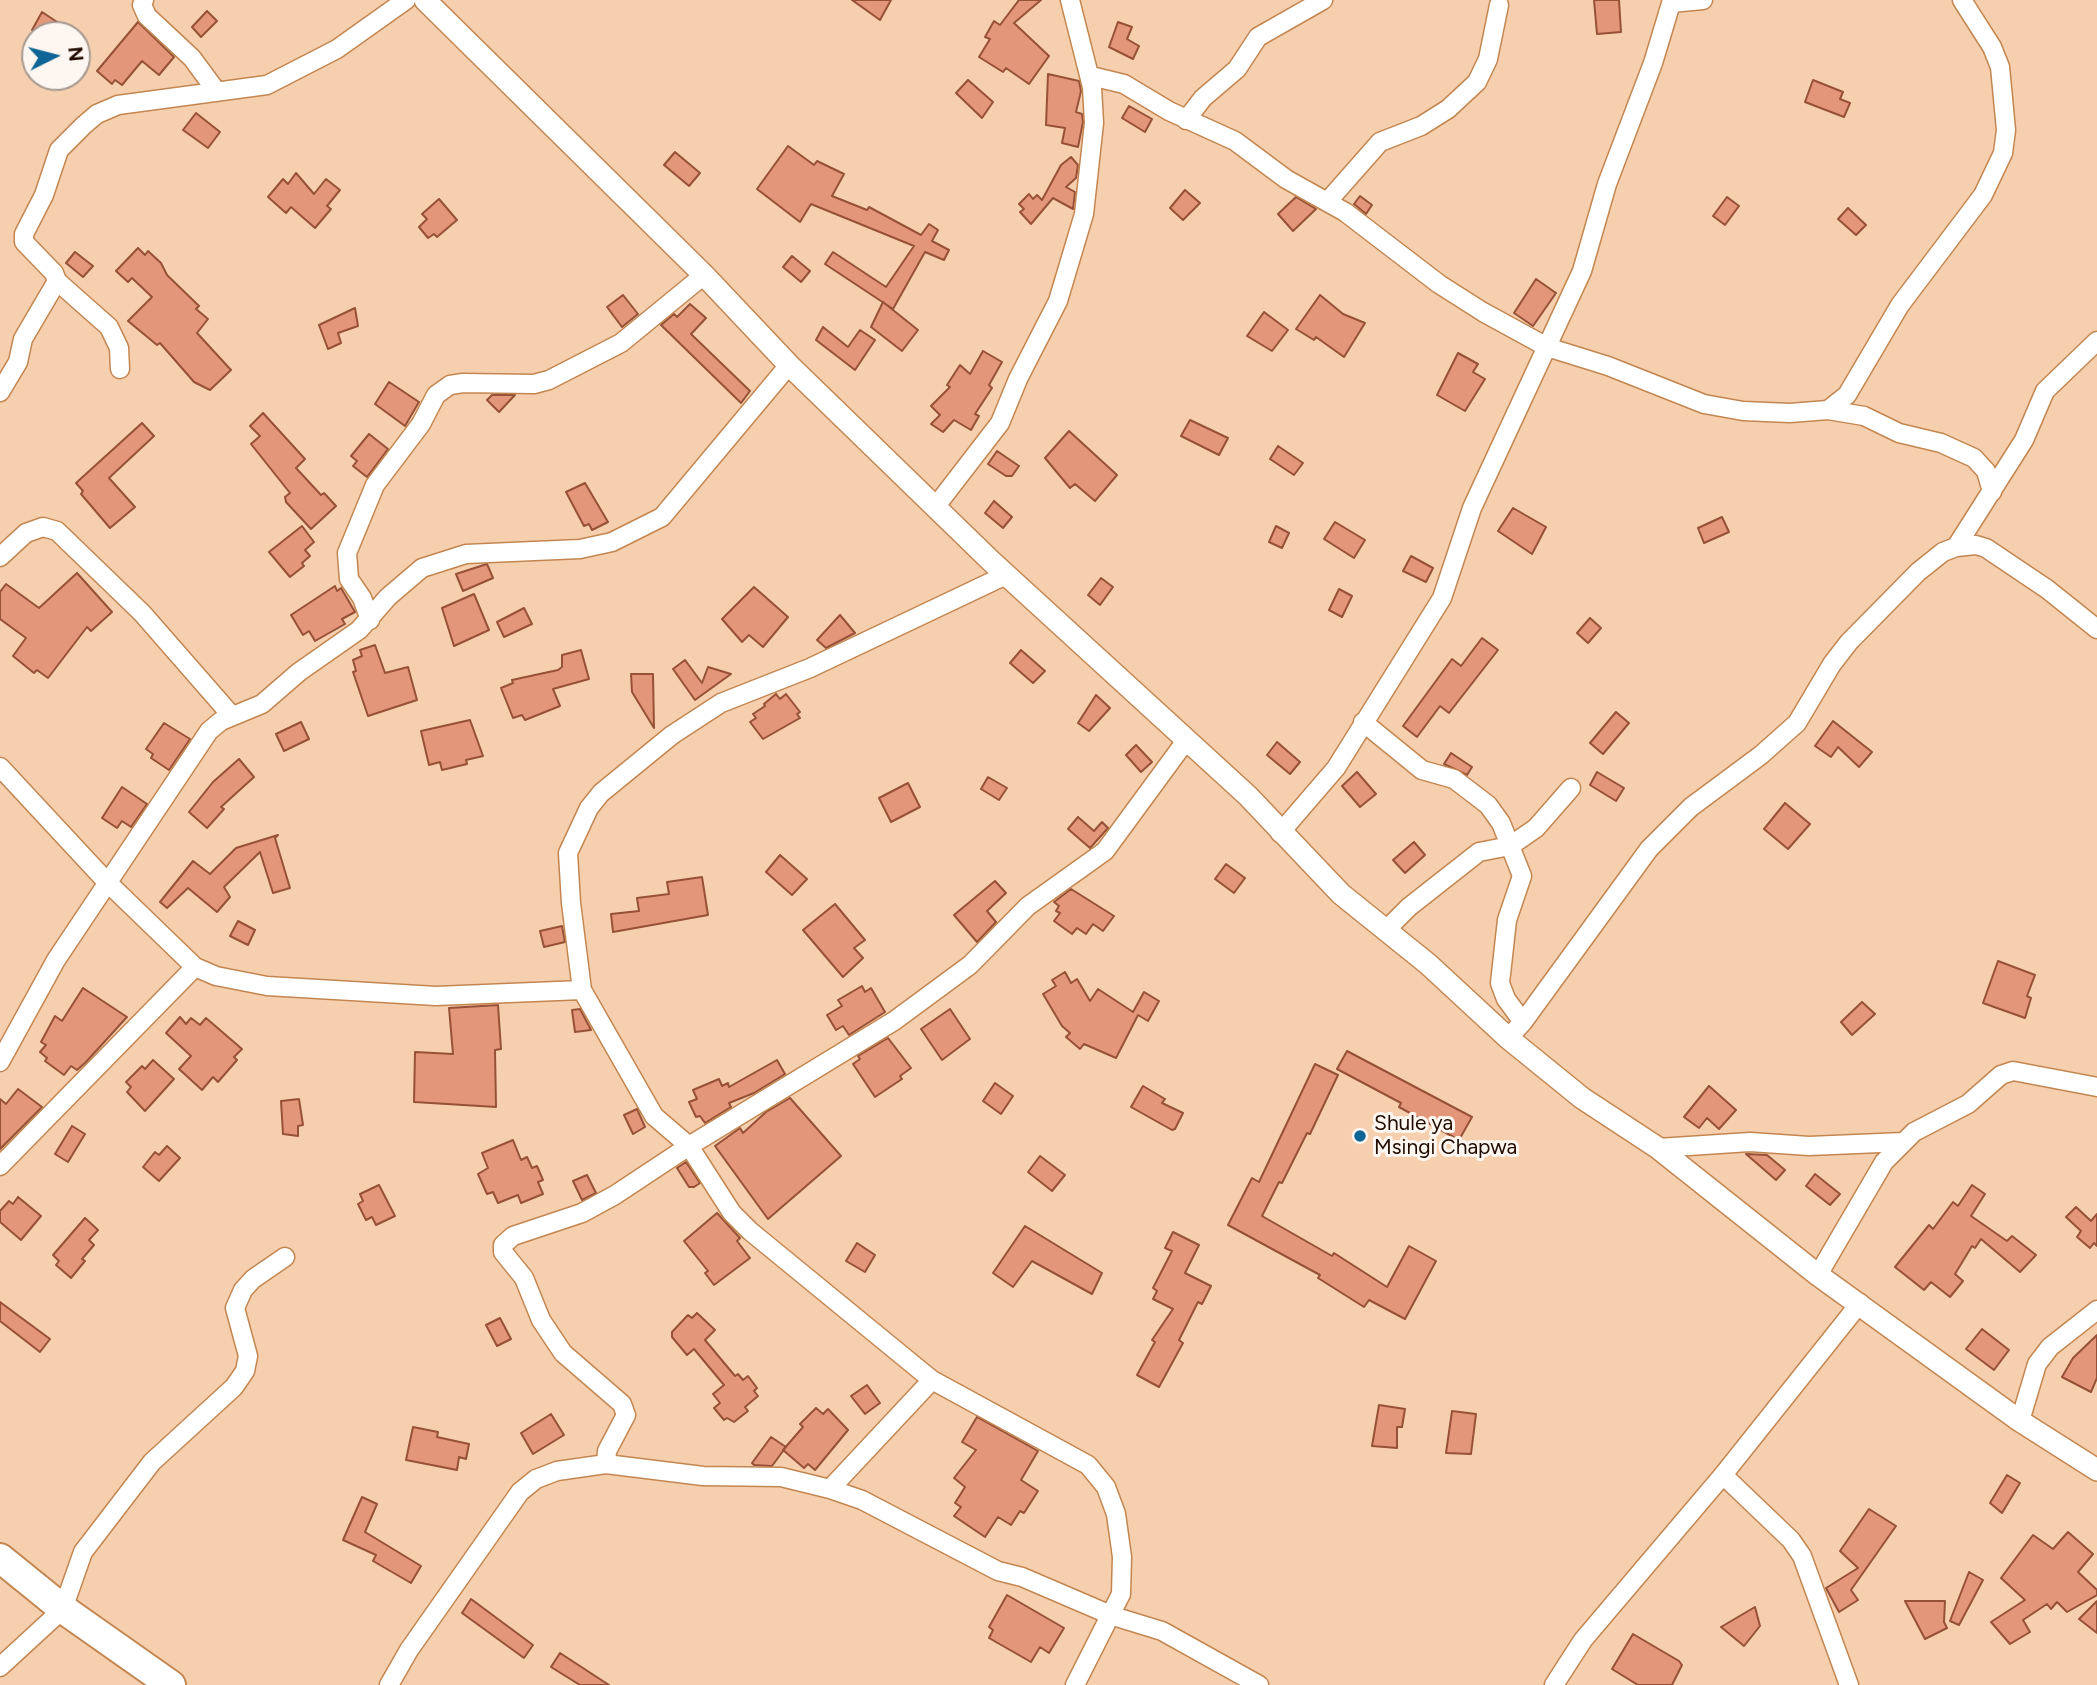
<!DOCTYPE html>
<style>
body{margin:0}
#map{position:relative;width:2097px;height:1685px;overflow:hidden;background:#f6cfaf;font-family:Figtree,sans-serif}
canvas{display:block}
.north{position:absolute;left:21px;top:21px;width:70px;height:70px;box-sizing:border-box;background:#fef7f1;border:2px solid #a69991;border-radius:50%;rotate:84deg;font-size:19px;font-weight:700;line-height:28px;text-align:center;color:#210b00}
.north::after{content:'';display:block;margin:auto;width:24px;height:32px;background:#0e6596;clip-path:polygon(50% 0,100% 100%,50% 72%,0 100%)}
</style>
<div id="map">
<canvas width="2097" height="1685"></canvas>
<div class="north">N</div>
</div>
<script>
const c = document.querySelector('canvas').getContext('2d');
c.lineJoin = 'round';
function paint(path, color) {
  c.fillStyle = color;
  c.fill(path, 'evenodd');
}
function shape(rows) {
  const path = new Path2D();
  for (const r of rows) {
    path.moveTo(r[0], r[1]);
    for (let i = 2; i < r.length; i += 2) path.lineTo(r[i], r[i + 1]);
  }
  return path;
}
function trace(path, color, width, dash) {
  c.strokeStyle = color;
  c.lineWidth = width;
  c.lineCap = dash ? 'butt' : 'round';
  c.setLineDash(dash || []);
  c.stroke(path);
}
function label(font, color, halo, rows, align = 'center') {
  c.font = font + ' Figtree,sans-serif';
  c.lineWidth = 6;
  c.setLineDash([]);
  c.textBaseline = 'middle';
  c.strokeStyle = halo;
  c.fillStyle = color;
  for (const [text, x, y, turn = 0] of rows) {
    c.save();
    c.translate(x, y);
    c.rotate((+turn || 0) * Math.PI / 180);
    c.textAlign = isNaN(turn) ? turn : align;
    if (halo) c.strokeText(text, 0, 0);
    c.fillText(text, 0, 0);
    c.restore();
  }
}
const building = shape([
 [852,0,891,0,880,20,852,0],
 [1019,0,1041,0,1014,23,1049,56,1029,84,1006,68,1003,72,979,57,990,39,985,37,994,21,1000,25,1019,0],
 [1594,0,1619,0,1621,32,1597,34,1594,0],
 [207,11,217,21,201,37,192,27,207,11],
 [42,12,77,35,41,35,32,30,42,12],
 [138,22,174,57,159,75,142,61,122,85,115,80,112,84,97,71,138,22],
 [1118,22,1132,27,1127,39,1139,46,1133,59,1109,47,1118,22],
 [1048,74,1079,81,1081,91,1076,112,1082,114,1083,122,1078,147,1062,143,1065,128,1046,125,1048,74],
 [968,80,993,102,982,118,956,93,968,80],
 [1813,80,1843,92,1840,99,1850,103,1844,117,1805,102,1813,80],
 [1129,106,1152,119,1145,132,1122,118,1129,106],
 [196,113,220,132,208,148,183,130,196,113],
 [788,146,814,165,817,161,844,174,832,196,867,210,869,207,921,235,929,224,938,230,932,241,949,250,944,260,925,252,893,309,825,264,833,252,886,287,914,246,811,204,800,222,757,189,788,146],
 [675,152,700,173,689,186,664,165,675,152],
 [1071,157,1078,165,1076,178,1066,187,1075,192,1073,209,1053,198,1031,224,1020,212,1024,209,1019,204,1029,194,1033,199,1037,195,1042,200,1061,165,1071,157],
 [296,173,314,194,326,179,340,190,327,206,331,209,315,228,291,207,286,213,268,197,283,179,288,184,296,173],
 [1185,190,1200,203,1183,220,1170,208,1185,190],
 [1360,196,1372,205,1366,214,1354,204,1360,196],
 [1296,197,1316,209,1293,231,1278,214,1296,197],
 [1727,197,1739,206,1725,225,1713,216,1727,197],
 [439,199,457,220,437,237,434,234,428,238,419,227,427,219,422,214,439,199],
 [1848,208,1866,225,1856,235,1838,219,1848,208],
 [138,248,145,255,148,251,161,263,167,275,199,306,196,309,208,319,197,333,231,370,210,390,194,382,160,343,157,345,128,321,152,297,132,278,128,282,116,271,138,248],
 [75,252,93,266,83,277,66,263,75,252],
 [792,256,810,271,801,282,783,267,792,256],
 [1536,279,1556,293,1533,326,1514,313,1536,279],
 [623,295,638,314,622,327,607,307,623,295],
 [1320,295,1343,314,1365,323,1344,357,1316,337,1314,340,1296,329,1320,295],
 [883,302,918,330,902,351,871,327,883,302],
 [690,304,706,318,691,334,750,391,741,403,661,325,674,314,677,317,690,304],
 [355,308,358,326,338,333,341,343,328,349,319,325,355,308],
 [1264,312,1288,330,1272,351,1247,336,1264,312],
 [823,327,848,347,860,330,875,340,855,370,816,340,823,327],
 [983,351,1002,362,989,385,992,388,975,414,979,416,971,430,954,420,943,432,931,424,940,415,931,406,950,387,947,385,960,365,970,374,983,351],
 [1458,353,1478,364,1473,372,1485,379,1465,411,1437,395,1458,353],
 [389,382,419,402,405,426,375,404,389,382],
 [492,395,515,395,499,412,487,400,492,395],
 [263,413,305,459,296,468,321,495,324,493,336,506,311,529,286,502,285,497,290,493,251,444,260,436,250,426,263,413],
 [1190,420,1228,438,1219,455,1181,436,1190,420],
 [142,423,154,436,109,478,135,507,110,528,81,494,83,491,76,483,142,423],
 [1069,431,1117,475,1095,501,1075,484,1070,488,1045,458,1069,431],
 [369,434,388,449,367,477,353,466,357,461,351,456,369,434],
 [1278,446,1303,463,1294,475,1270,459,1278,446],
 [997,451,1019,466,1012,476,1006,476,988,464,997,451],
 [585,483,608,522,592,530,589,524,584,526,566,492,585,483],
 [994,501,1012,517,1003,528,985,513,994,501],
 [1513,508,1546,527,1532,554,1498,531,1513,508],
 [1722,517,1729,532,1704,543,1698,528,1722,517],
 [1335,522,1365,540,1354,558,1324,539,1335,522],
 [302,526,314,542,305,550,310,556,302,563,304,566,290,577,269,552,302,526],
 [1276,526,1289,533,1282,548,1269,542,1276,526],
 [1411,556,1433,568,1426,582,1403,571,1411,556],
 [487,564,493,578,463,591,456,574,487,564],
 [77,573,112,612,91,631,87,627,48,678,37,670,34,673,13,656,26,638,0,619,0,592,6,584,39,608,77,573],
 [1101,578,1113,587,1100,605,1088,595,1101,578],
 [335,586,337,591,341,588,355,612,342,619,345,624,315,641,309,631,303,635,291,615,335,586],
 [754,587,788,617,763,647,749,635,742,642,722,619,754,587],
 [1339,589,1352,596,1342,617,1329,610,1339,589],
 [474,594,489,630,454,646,442,608,474,594],
 [524,608,532,624,504,637,497,622,524,608],
 [840,615,855,633,826,648,817,640,840,615],
 [1590,618,1601,628,1588,643,1577,633,1590,618],
 [1482,638,1498,650,1449,713,1440,706,1417,737,1403,726,1452,659,1461,666,1482,638],
 [375,645,385,673,408,667,417,700,368,716,353,672,356,671,353,660,362,656,360,650,375,645],
 [581,650,589,679,553,689,560,706,525,720,522,715,513,718,501,688,513,683,512,680,558,670,562,667,562,655,581,650],
 [1021,650,1045,671,1033,683,1010,663,1021,650],
 [685,660,702,683,708,667,731,674,695,700,673,669,685,660],
 [631,674,653,674,654,728,632,692,631,674],
 [776,694,780,699,786,694,800,712,797,714,800,718,763,739,750,722,756,718,753,714,765,706,764,704,776,694],
 [1096,695,1110,708,1089,731,1078,723,1096,695],
 [1616,712,1629,723,1603,754,1590,743,1616,712],
 [470,720,483,756,466,760,467,764,442,770,440,762,429,765,421,731,470,720],
 [1833,721,1872,752,1859,767,1838,747,1831,757,1815,746,1833,721],
 [301,722,309,739,284,751,276,734,301,722],
 [164,723,190,739,169,770,151,758,153,754,146,749,164,723],
 [1277,742,1300,762,1290,774,1267,755,1277,742],
 [1136,745,1152,762,1141,772,1126,755,1136,745],
 [1451,753,1472,767,1467,775,1444,764,1451,753],
 [239,759,254,777,221,807,224,809,207,828,189,812,213,782,239,759],
 [1357,772,1376,794,1360,807,1342,786,1357,772],
 [1597,772,1624,788,1616,801,1590,785,1597,772],
 [988,777,1007,788,999,800,981,789,988,777],
 [908,783,920,807,891,822,879,798,908,783],
 [122,787,147,804,131,827,122,821,117,828,102,818,122,787],
 [1785,803,1810,824,1788,849,1764,829,1785,803],
 [1078,817,1094,831,1102,822,1108,828,1090,848,1068,829,1078,817],
 [278,835,275,838,290,888,273,893,260,852,224,887,230,897,217,912,188,888,167,908,160,902,193,861,210,874,236,848,278,835],
 [1414,842,1425,855,1405,873,1393,860,1414,842],
 [780,855,807,879,792,895,766,872,780,855],
 [1226,864,1245,878,1234,893,1215,879,1226,864],
 [702,877,708,915,613,932,611,914,639,911,637,898,669,894,667,882,702,877],
 [995,881,1006,893,987,911,996,922,977,942,954,915,995,881],
 [1071,889,1114,916,1103,931,1093,924,1086,934,1077,928,1072,934,1054,921,1060,913,1056,911,1059,906,1054,902,1071,889],
 [835,904,865,940,854,948,863,958,843,977,803,930,835,904],
 [238,921,255,930,248,945,230,936,238,921],
 [562,926,565,942,544,947,540,931,562,926],
 [1998,961,2035,975,2027,996,2031,998,2025,1018,1983,1003,1998,961],
 [1065,972,1071,983,1077,979,1090,1001,1098,989,1133,1012,1144,992,1159,1001,1148,1021,1138,1015,1116,1058,1084,1044,1080,1049,1066,1037,1070,1033,1062,1026,1043,994,1056,986,1052,980,1065,972],
 [862,986,865,992,871,988,885,1012,849,1035,843,1026,836,1030,827,1015,842,1006,838,1000,862,986],
 [83,988,127,1017,86,1062,77,1070,71,1066,64,1075,45,1061,47,1058,40,1052,46,1045,41,1042,55,1016,62,1021,83,988],
 [1862,1002,1875,1014,1852,1035,1841,1022,1862,1002],
 [498,1005,501,1049,495,1050,496,1107,414,1102,415,1052,453,1054,449,1008,498,1005],
 [580,1009,590,1028,591,1030,575,1032,572,1010,580,1009],
 [950,1009,970,1039,942,1060,921,1029,950,1009],
 [180,1017,186,1024,191,1018,200,1025,206,1018,242,1049,234,1057,237,1060,218,1082,213,1077,202,1090,179,1069,191,1056,166,1033,180,1017],
 [888,1038,911,1068,900,1076,902,1079,875,1097,853,1064,860,1059,858,1056,888,1038],
 [1347,1051,1472,1117,1459,1140,1399,1107,1401,1103,1337,1069,1347,1051],
 [153,1060,174,1079,145,1111,127,1092,131,1087,126,1082,142,1066,145,1069,153,1060],
 [777,1060,785,1074,754,1093,729,1103,731,1107,705,1123,700,1116,696,1117,689,1102,697,1099,693,1090,719,1079,722,1086,728,1083,729,1087,777,1060],
 [1315,1064,1338,1075,1310,1134,1307,1133,1282,1183,1279,1182,1262,1216,1332,1256,1334,1253,1387,1287,1409,1246,1436,1261,1405,1319,1369,1300,1364,1307,1318,1278,1320,1275,1228,1225,1252,1178,1259,1182,1315,1064],
 [995,1083,1013,1096,1001,1114,983,1101,995,1083],
 [1143,1086,1165,1099,1162,1103,1183,1113,1175,1129,1172,1130,1131,1107,1143,1086],
 [1709,1086,1736,1110,1719,1129,1707,1118,1699,1128,1684,1117,1709,1086],
 [18,1089,42,1107,0,1149,0,1099,6,1104,18,1089],
 [790,1098,841,1156,768,1219,715,1146,740,1128,743,1133,766,1112,790,1098],
 [299,1099,303,1125,298,1126,298,1136,283,1134,281,1101,299,1099],
 [637,1109,645,1127,633,1134,624,1115,637,1109],
 [72,1126,85,1134,68,1162,55,1154,72,1126],
 [513,1140,521,1160,527,1157,532,1168,537,1166,543,1180,538,1182,543,1194,521,1203,518,1195,498,1203,493,1192,487,1194,478,1174,488,1168,482,1153,513,1140],
 [167,1146,180,1158,159,1181,143,1167,155,1152,159,1155,167,1146],
 [1746,1154,1767,1155,1785,1170,1776,1180,1746,1154],
 [1040,1156,1065,1175,1052,1191,1028,1172,1040,1156],
 [686,1162,700,1183,694,1187,689,1187,677,1168,686,1162],
 [1815,1174,1840,1194,1830,1205,1806,1186,1815,1174],
 [587,1175,596,1193,582,1200,573,1181,587,1175],
 [379,1185,395,1216,376,1225,372,1217,366,1220,358,1204,363,1201,360,1194,379,1185],
 [1972,1185,1985,1194,1971,1216,2007,1241,2012,1236,2036,1255,2020,1272,1981,1239,1975,1248,1972,1246,1955,1274,1963,1281,1950,1297,1931,1282,1924,1290,1895,1267,1929,1225,1933,1229,1953,1202,1958,1206,1972,1185],
 [18,1197,41,1216,21,1240,0,1222,0,1211,9,1201,13,1204,18,1197],
 [2076,1207,2091,1221,2097,1214,2097,1246,2094,1243,2090,1248,2077,1237,2081,1231,2066,1217,2076,1207],
 [717,1213,740,1238,737,1241,750,1258,714,1285,705,1273,708,1271,684,1241,717,1213],
 [85,1218,98,1230,89,1240,94,1245,82,1259,85,1261,71,1278,56,1265,59,1261,53,1255,85,1218],
 [1025,1226,1102,1273,1092,1294,1032,1261,1013,1287,993,1273,1025,1226],
 [1173,1232,1199,1245,1185,1273,1211,1286,1202,1304,1198,1302,1179,1340,1183,1343,1159,1387,1137,1375,1155,1342,1152,1340,1173,1309,1153,1299,1157,1291,1153,1288,1172,1251,1165,1248,1173,1232],
 [857,1243,875,1255,865,1272,846,1261,857,1243],
 [0,1302,50,1339,40,1352,0,1321,0,1302],
 [697,1313,715,1330,705,1340,735,1376,738,1374,743,1380,748,1376,757,1388,754,1391,758,1396,745,1407,748,1411,734,1422,727,1418,724,1420,714,1408,720,1403,713,1394,724,1385,694,1349,687,1355,672,1337,672,1332,688,1315,692,1318,697,1313],
 [500,1318,511,1339,497,1346,486,1325,500,1318],
 [1982,1329,2009,1350,1994,1370,1966,1349,1982,1329],
 [2097,1335,2097,1378,2091,1392,2062,1377,2073,1358,2097,1335],
 [867,1385,880,1403,865,1414,851,1396,867,1385],
 [1379,1405,1405,1409,1402,1427,1397,1427,1397,1448,1372,1446,1379,1405],
 [816,1408,823,1414,828,1409,848,1430,815,1470,808,1464,804,1468,783,1450,803,1427,800,1424,816,1408],
 [1452,1411,1476,1414,1471,1454,1446,1453,1452,1411],
 [551,1414,564,1435,533,1454,521,1433,551,1414],
 [977,1417,1038,1451,1021,1480,1038,1491,1024,1513,1020,1511,1011,1525,998,1517,985,1537,954,1516,961,1507,955,1503,965,1487,954,1478,976,1450,962,1442,977,1417],
 [413,1427,438,1432,437,1437,469,1444,466,1459,459,1457,457,1470,406,1460,413,1427],
 [771,1437,786,1447,772,1466,754,1465,752,1463,771,1437],
 [2007,1475,2020,1483,2002,1513,1990,1503,2007,1475],
 [362,1497,377,1504,365,1532,421,1566,411,1583,373,1561,376,1555,343,1540,362,1497],
 [1869,1509,1896,1526,1851,1590,1858,1600,1839,1612,1826,1588,1858,1568,1840,1551,1869,1509],
 [2068,1532,2093,1554,2078,1572,2097,1590,2097,1595,2067,1612,2057,1602,2051,1609,2047,1604,2023,1620,2030,1632,2010,1644,1991,1622,2025,1600,2001,1578,2033,1535,2053,1549,2068,1532],
 [1969,1572,1983,1580,1959,1625,1950,1621,1969,1572],
 [1007,1595,1064,1628,1049,1653,1040,1647,1031,1662,989,1638,993,1630,989,1627,1007,1595],
 [471,1599,533,1645,524,1658,462,1613,471,1599],
 [1905,1601,1945,1601,1944,1622,1947,1628,1925,1639,1905,1601],
 [2097,1601,2097,1633,2079,1619,2097,1601],
 [1755,1607,1760,1626,1744,1646,1721,1627,1755,1607],
 [1633,1634,1679,1661,1682,1665,1672,1685,1638,1685,1612,1669,1633,1634],
 [560,1653,609,1685,580,1685,551,1667,560,1653]
]);
const minor = shape([
 [144,0,142,5,147,16,192,58,217,92],
 [1671,3,1703,0],
 [1091,76,1124,84,1169,111,1235,141,1286,179,1345,212,1439,284,1483,312,1547,347,1608,366,1704,404,1743,411,1790,413,1828,410,1864,416,1899,433,1941,443,1974,458,1986,471,1992,492],
 [1186,120,1203,98,1237,69,1258,37,1323,0],
 [1328,201,1380,142,1421,126,1448,109,1477,82,1488,59,1499,5],
 [57,281,109,327,119,348,120,369],
 [0,392,18,362,23,339,57,281,54,273,24,242,24,234,44,195,59,150,84,125,97,114,118,105,267,85,337,49,406,0],
 [1828,410,1847,395,1900,305,1983,195,2003,153,2006,130,2000,67,1992,47,1962,0],
 [936,506,1000,423,1018,379,1058,301,1084,214,1094,123,1092,87,1070,0],
 [1956,547,2024,440,2045,391,2097,341],
 [0,557,26,533,43,527,57,531,142,613,232,716],
 [1006,575,810,668,721,703,672,735,601,793,589,808,568,853,571,903,582,990,654,1116,689,1146,732,1213,750,1231,932,1380,1088,1465,1106,1487,1116,1514,1122,1557,1121,1594,1075,1685],
 [370,620,362,598,349,579,347,553,375,485,421,424,436,395,450,385,463,383,534,384,549,380,621,343,704,275],
 [1363,722,1422,770,1454,779,1488,805,1501,823,1522,876,1507,920,1500,983,1506,999,1523,1022],
 [0,767,106,881,195,967,216,976,267,986,436,996,582,990],
 [1280,833,1336,768,1442,598,1472,508,1582,271,1607,184,1653,63,1672,0],
 [1386,930,1409,907,1479,852,1510,846,1536,828,1571,788],
 [1508,1038,1523,1022,1649,849,1691,807,1761,755,1797,723,1832,664,1849,642,1918,572,1943,552,1956,547,1976,545,1986,548,2047,589,2097,629],
 [0,1062,56,960,209,731,221,721,262,704,299,672,359,630,388,597,422,568,466,554,580,549,612,542,662,517,789,365],
 [1658,1148,1750,1142,1809,1146,1904,1142],
 [0,1166,195,967],
 [1818,1275,1884,1162,1914,1132,1968,1104,2001,1075,2013,1071,2097,1087],
 [2020,1421,2037,1364,2050,1347,2097,1310],
 [606,1464,607,1451,626,1415,622,1404,563,1353,541,1320,524,1278,503,1252,503,1245,513,1236,582,1213,615,1195,689,1146,894,1021,970,965,1028,906,1105,851,1185,742],
 [1723,1475,1791,1540,1802,1556,1849,1685],
 [830,1489,932,1380],
 [0,1667,63,1609,83,1552,152,1462,234,1387,245,1371,248,1356,235,1308,243,1290,253,1279,285,1257],
 [389,1685,409,1650,520,1492,536,1479,557,1471,606,1464,703,1476,781,1477,830,1489,862,1500,998,1571,1022,1577,1113,1616,1162,1631,1259,1685],
 [1554,1685,1583,1640,1723,1475,1860,1303]
]);
const tertiary = shape([
 [425,0,704,275,789,365,991,561,1248,796,1341,894,1428,964,1508,1038,1582,1098,1658,1148,1818,1275,2020,1421,2097,1470]
]);
const trunk = shape([
 [0,1558,63,1609,171,1685]
]);
const markers = [
 [1360,1136,7,"#0e6596"]
];
const poiNames = [
 ["Shule ya",1374,1124],
 ["Msingi Chapwa",1374,1148]
];
paint(building, '#e39679');
trace(building, '#975137', 2);
trace(minor, '#c38651', 21);
trace(tertiary, '#c38651', 24);
trace(trunk, '#c38651', 32);
trace(minor, '#fff', 18);
trace(tertiary, '#fff', 21);
trace(trunk, '#fff', 28);
for (const [x, y, r, color] of markers) {
  const dot = new Path2D();
  dot.arc(x, y, r, 0, 2 * Math.PI);
  c.fillStyle = color;
  c.fill(dot);
  trace(dot, '#fef7f1', 2.5);
}
label('21px', '#210b00', '#fef7f1', poiNames, 'left');
</script>
